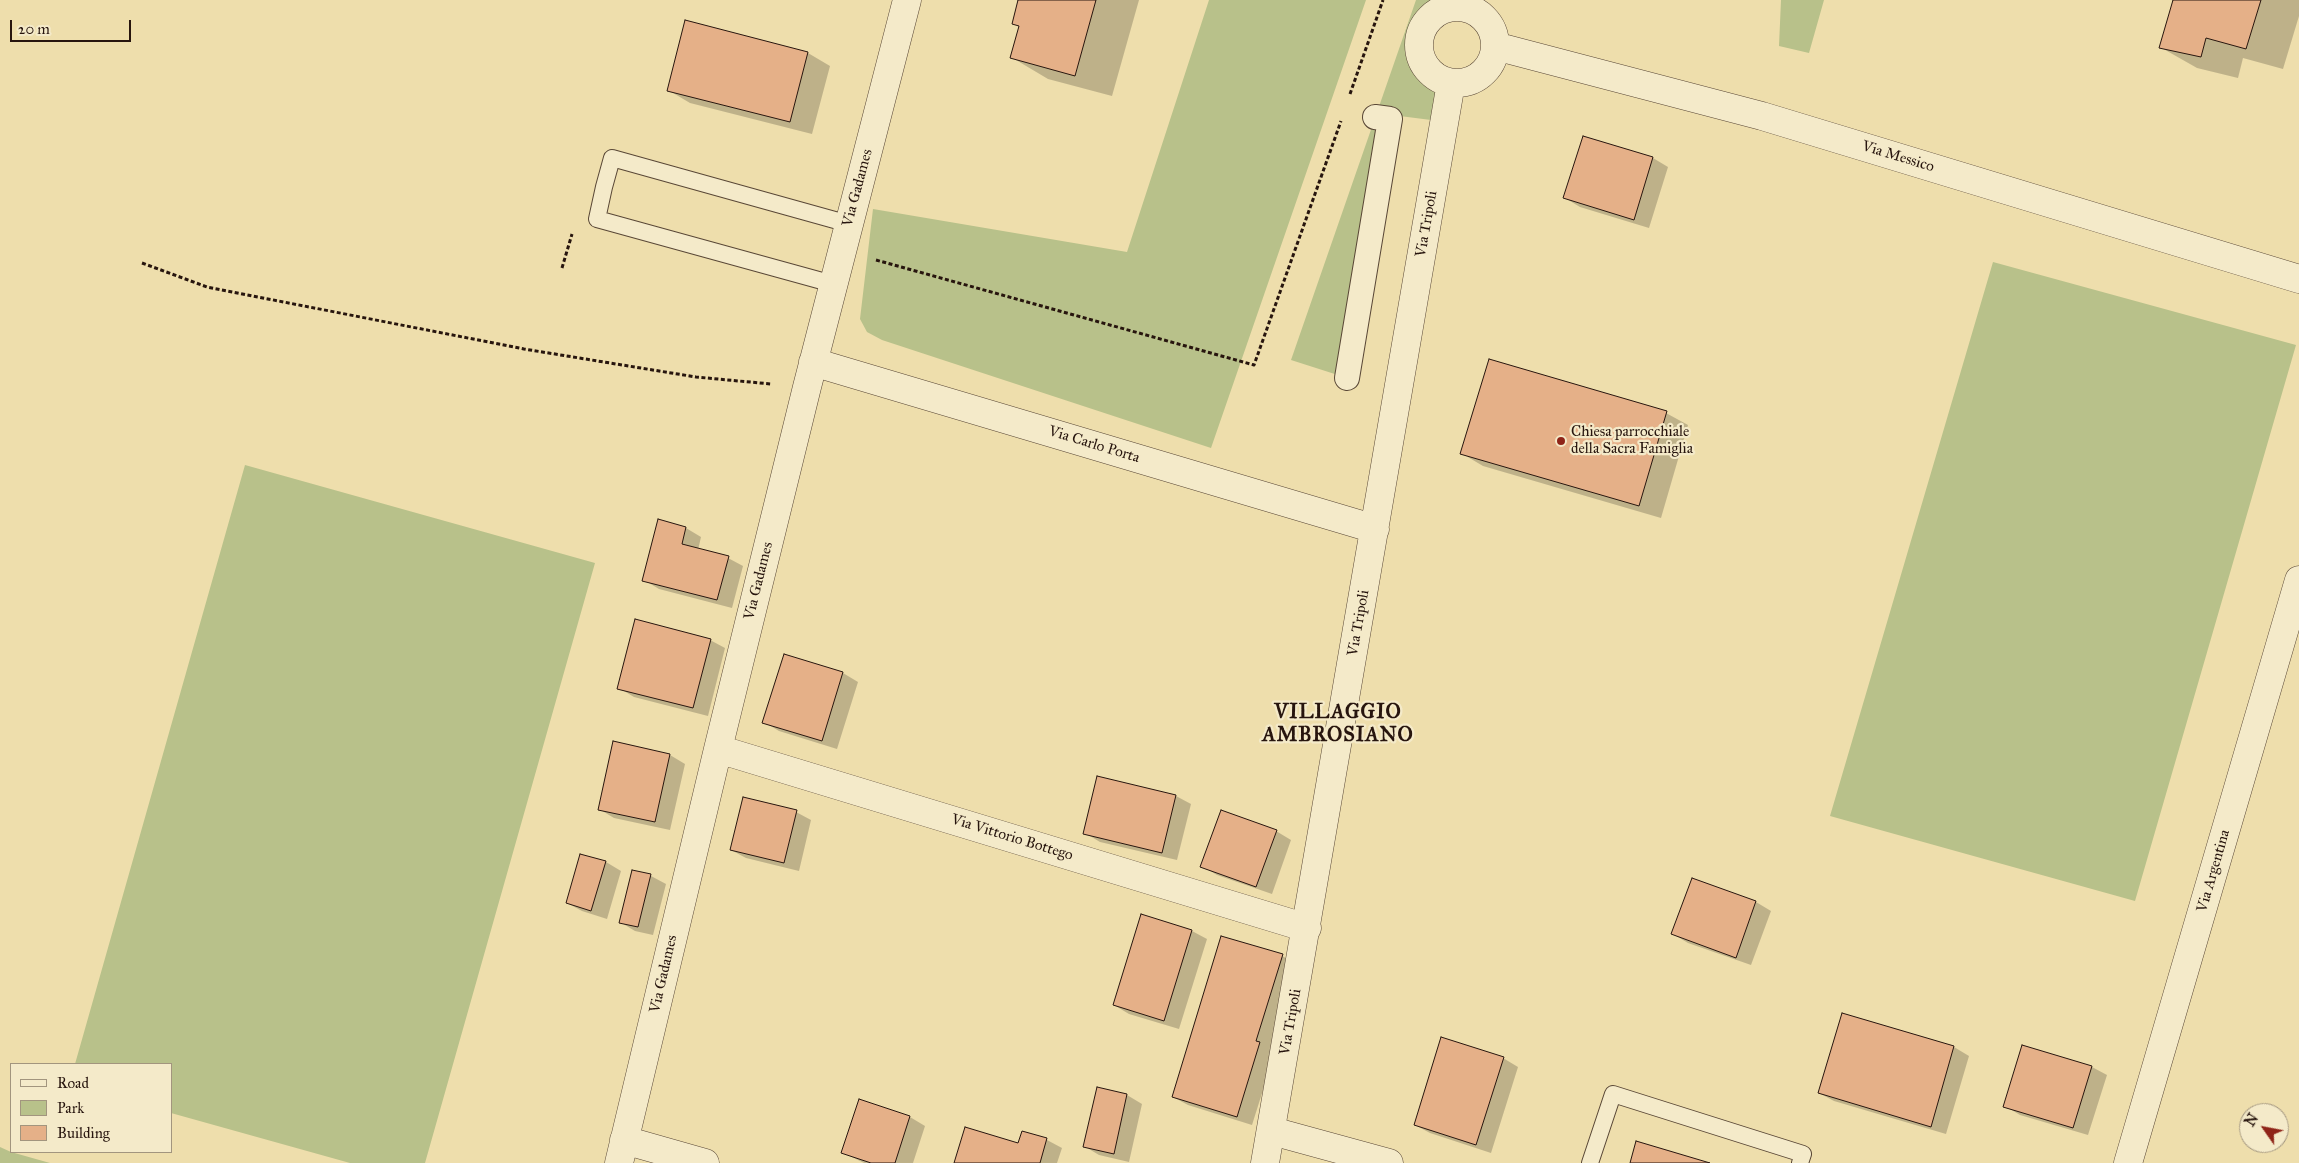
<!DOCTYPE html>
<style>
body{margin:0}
#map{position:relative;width:2299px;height:1163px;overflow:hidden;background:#eedeac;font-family:"IM FELL Great Primer",serif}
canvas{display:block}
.legend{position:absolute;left:10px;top:1063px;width:162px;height:90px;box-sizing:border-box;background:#f4eac9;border:1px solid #a2957e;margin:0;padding:6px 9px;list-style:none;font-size:15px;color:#27150e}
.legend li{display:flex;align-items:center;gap:10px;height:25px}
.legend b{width:25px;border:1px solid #a2957e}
.north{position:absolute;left:2239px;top:1103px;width:50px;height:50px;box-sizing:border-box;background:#f4eac9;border:1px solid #a2957e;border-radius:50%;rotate:303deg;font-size:14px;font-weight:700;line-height:20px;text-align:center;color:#27150e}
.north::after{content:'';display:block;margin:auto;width:18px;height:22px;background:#8f2418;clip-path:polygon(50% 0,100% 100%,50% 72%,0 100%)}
.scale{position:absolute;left:10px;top:20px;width:121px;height:22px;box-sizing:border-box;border:2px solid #27150e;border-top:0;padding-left:6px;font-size:15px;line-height:18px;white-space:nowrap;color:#27150e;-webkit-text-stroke:4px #f4eac9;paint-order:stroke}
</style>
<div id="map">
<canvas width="2299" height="1163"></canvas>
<ul class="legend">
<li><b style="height:6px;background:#f4eac9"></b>Road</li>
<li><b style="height:14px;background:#b8c18a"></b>Park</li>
<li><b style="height:14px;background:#e5b088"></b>Building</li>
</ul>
<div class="north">N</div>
<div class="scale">20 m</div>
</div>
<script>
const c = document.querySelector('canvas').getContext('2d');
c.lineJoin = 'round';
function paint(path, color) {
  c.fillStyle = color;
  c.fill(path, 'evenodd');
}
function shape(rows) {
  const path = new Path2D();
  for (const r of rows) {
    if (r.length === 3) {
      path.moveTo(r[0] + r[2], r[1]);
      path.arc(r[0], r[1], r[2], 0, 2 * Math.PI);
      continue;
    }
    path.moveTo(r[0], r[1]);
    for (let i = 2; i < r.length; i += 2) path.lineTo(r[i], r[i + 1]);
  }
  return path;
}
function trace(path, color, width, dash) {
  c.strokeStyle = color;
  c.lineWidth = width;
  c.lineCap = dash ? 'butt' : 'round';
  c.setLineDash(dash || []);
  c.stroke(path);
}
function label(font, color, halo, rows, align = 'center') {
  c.font = font + ' "IM FELL Great Primer",serif';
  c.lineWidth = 4.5;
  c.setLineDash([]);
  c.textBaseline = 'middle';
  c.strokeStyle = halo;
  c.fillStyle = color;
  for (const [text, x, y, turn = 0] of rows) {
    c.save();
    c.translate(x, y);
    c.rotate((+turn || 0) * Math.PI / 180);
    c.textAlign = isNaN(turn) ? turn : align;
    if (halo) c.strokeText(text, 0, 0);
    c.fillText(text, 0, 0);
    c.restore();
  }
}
const green = shape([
 [1209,0,1366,0,1211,448,882,340,867,332,860,319,873,209,1127,252],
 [1416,0,1438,0,1426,9,1417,24,1414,45,1419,65,1432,84,1436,96,1431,120,1384,114,1341,376,1291,360],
 [1781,0,1824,0,1809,53,1779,46],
 [1993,262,2296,345,2135,901,1830,816],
 [245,465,595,563,425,1163,350,1163,171,1113,171,1064,75,1064],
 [0,1147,11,1152,50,1163,0,1163]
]);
const shadow = shape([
 [1019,0,1139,0,1112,96,1048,79,1011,57,1020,27,1013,23],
 [2174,0,2299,0,2299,16,2283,69,2243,58,2238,78,2197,68,2160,47],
 [808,53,830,66,812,134,690,103,668,90],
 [1584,138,1653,158,1668,167,1649,228,1580,207,1565,198],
 [1666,413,1688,425,1661,518,1483,466,1461,453],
 [659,521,686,528,701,537,698,550,728,558,743,566,732,608,659,589,644,580],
 [710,640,725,648,708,716,634,697,619,688],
 [785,656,843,673,858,682,837,749,779,731,764,722],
 [670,755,685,764,670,830,614,818,599,809],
 [1176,796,1191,804,1177,860,1100,842,1085,833],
 [796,812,811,820,799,871,746,858,731,850],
 [1276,831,1291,840,1272,894,1217,875,1202,866],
 [581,855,606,862,621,871,607,919,582,911,567,903],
 [632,872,651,876,666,884,653,935,635,931,620,922],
 [1693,880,1756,902,1771,911,1751,965,1688,943,1673,934],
 [1142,915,1192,931,1207,939,1179,1029,1129,1014,1114,1005],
 [1282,956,1297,964,1275,1052,1252,1125,1188,1105,1173,1097],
 [1954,1047,1969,1056,1946,1134,1834,1101,1819,1093],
 [1503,1058,1518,1067,1491,1153,1430,1133,1415,1125],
 [2092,1067,2107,1075,2088,1135,2020,1115,2005,1106],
 [1098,1088,1127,1095,1142,1104,1129,1162,1099,1155,1084,1146],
 [860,1101,910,1117,925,1126,913,1163,864,1163,842,1152],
 [1023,1132,1047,1140,1062,1148,1057,1163,955,1163,1018,1145]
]);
const building = shape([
 [1018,0,1096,0,1075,76,1010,58,1019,26,1012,24,1018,0],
 [2173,0,2261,0,2246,49,2206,38,2201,57,2159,48,2173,0],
 [685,20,808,52,790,122,667,91,685,20],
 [1583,136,1653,157,1634,220,1563,198,1583,136],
 [1489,359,1667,411,1639,506,1460,454,1489,359],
 [658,519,686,527,682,544,729,556,717,600,642,581,658,519],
 [635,619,711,639,693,708,617,689,635,619],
 [784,654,843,672,822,741,762,723,784,654],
 [613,741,670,754,655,822,598,810,613,741],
 [1097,776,1176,795,1162,853,1083,834,1097,776],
 [743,797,797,810,784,863,730,850,743,797],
 [1221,810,1277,830,1256,887,1200,867,1221,810],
 [580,854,606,861,591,911,566,903,580,854],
 [632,870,651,874,638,927,619,923,632,870],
 [1692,878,1756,901,1736,958,1671,934,1692,878],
 [1141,914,1192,930,1164,1021,1113,1005,1141,914],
 [1221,936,1283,954,1256,1041,1260,1042,1237,1117,1172,1097,1221,936],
 [1842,1013,1954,1046,1931,1127,1818,1093,1842,1013],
 [1441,1037,1504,1057,1476,1145,1414,1125,1441,1037],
 [2022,1045,2092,1066,2073,1128,2003,1107,2022,1045],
 [1097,1087,1127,1094,1114,1154,1083,1147,1097,1087],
 [859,1099,910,1116,895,1163,871,1163,841,1153,859,1099],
 [965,1127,1018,1143,1022,1131,1047,1138,1040,1163,954,1163,965,1127],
 [1636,1141,1710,1163,1630,1163,1636,1141]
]);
const path = shape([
 [1350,94,1383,0],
 [876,260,1254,365,1341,121],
 [142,263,207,287,524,349,696,377,771,384],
 [562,268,572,234]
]);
const service = shape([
 [833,284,597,219,604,187,612,158,849,224],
 [1590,1163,1613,1094,1803,1154,1800,1163]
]);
const pedestrian = shape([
 [1347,378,1390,119,1375,117]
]);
const minor = shape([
 [1457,45,38],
 [1495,46,1762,116,2299,279],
 [813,362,1375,529],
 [718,749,1307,928],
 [1272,1131,1389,1163],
 [624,1140,705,1163],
 [619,1163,718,749,807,387,907,0],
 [1265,1163,1451,83]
]);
const tertiary = shape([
 [2128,1163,2299,580]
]);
const markers = [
 [1561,441,5,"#8f2418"]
];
const streetNames = [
 ["Via Messico",1898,157,17],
 ["Via Gadames",858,188,-75],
 ["Via Tripoli",1427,224,-80],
 ["Via Carlo Porta",1094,445,17],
 ["Via Gadames",759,581,-76],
 ["Via Tripoli",1359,623,-80],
 ["Via Vittorio Bottego",1012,838,17],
 ["Via Argentina",2214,871,-74],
 ["Via Gadames",664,974,-77],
 ["Via Tripoli",1291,1022,-80]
];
const poiNames = [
 ["Chiesa parrocchiale",1571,432],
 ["della Sacra Famiglia",1571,449]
];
const districtNames = [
 ["VILLAGGIO",1338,713],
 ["AMBROSIANO",1338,736]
];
paint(green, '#b8c18a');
paint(shadow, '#0003');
paint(building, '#e5b088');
trace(building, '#27150e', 1);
trace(service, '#594736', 18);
trace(pedestrian, '#594736', 26);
trace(minor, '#594736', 29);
trace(tertiary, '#594736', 29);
trace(path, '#27150e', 3, [4, 2.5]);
trace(service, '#f4eac9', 16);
trace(pedestrian, '#f4eac9', 24);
trace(minor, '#f4eac9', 28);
trace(tertiary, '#f4eac9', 28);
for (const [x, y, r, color] of markers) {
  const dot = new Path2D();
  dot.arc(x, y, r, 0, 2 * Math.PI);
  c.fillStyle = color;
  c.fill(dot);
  trace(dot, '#f4eac9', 2);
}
label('15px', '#27150e', '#f4eac9', streetNames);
label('15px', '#27150e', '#f4eac9', poiNames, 'left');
c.letterSpacing = '1px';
label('bold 20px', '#27150e', '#f4eac9', districtNames);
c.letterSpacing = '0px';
</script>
